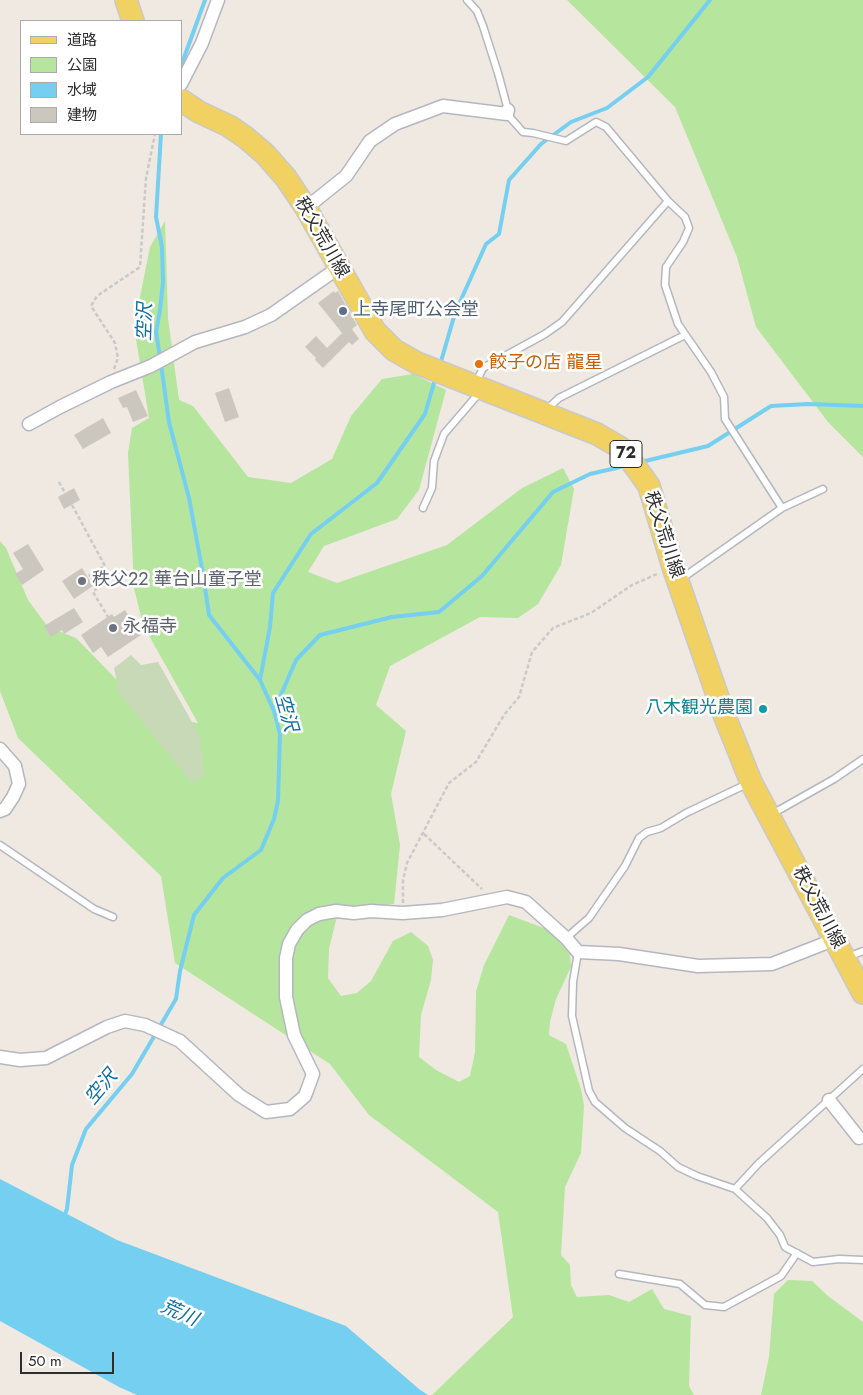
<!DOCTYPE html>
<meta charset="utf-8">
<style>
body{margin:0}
#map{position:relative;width:863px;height:1395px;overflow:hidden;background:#efe9e1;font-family:Jost,"Noto Sans JP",sans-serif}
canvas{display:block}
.legend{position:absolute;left:20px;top:20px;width:162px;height:115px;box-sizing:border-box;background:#fff;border:1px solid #ababab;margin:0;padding:6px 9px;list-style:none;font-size:15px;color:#2e2e2e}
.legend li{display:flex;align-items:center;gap:10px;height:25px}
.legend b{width:25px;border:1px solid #ababab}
.scale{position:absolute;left:20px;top:1352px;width:94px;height:22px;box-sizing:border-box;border:2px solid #2e2e2e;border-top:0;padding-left:6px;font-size:15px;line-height:18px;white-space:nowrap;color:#2e2e2e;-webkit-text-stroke:4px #fff;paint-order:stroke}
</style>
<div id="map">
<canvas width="863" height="1395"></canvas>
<ul class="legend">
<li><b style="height:6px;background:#f2d163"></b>道路</li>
<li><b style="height:14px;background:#b6e59e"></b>公園</li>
<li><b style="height:14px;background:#75cff0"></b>水域</li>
<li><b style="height:14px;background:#cbc7bf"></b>建物</li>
</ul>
<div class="scale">50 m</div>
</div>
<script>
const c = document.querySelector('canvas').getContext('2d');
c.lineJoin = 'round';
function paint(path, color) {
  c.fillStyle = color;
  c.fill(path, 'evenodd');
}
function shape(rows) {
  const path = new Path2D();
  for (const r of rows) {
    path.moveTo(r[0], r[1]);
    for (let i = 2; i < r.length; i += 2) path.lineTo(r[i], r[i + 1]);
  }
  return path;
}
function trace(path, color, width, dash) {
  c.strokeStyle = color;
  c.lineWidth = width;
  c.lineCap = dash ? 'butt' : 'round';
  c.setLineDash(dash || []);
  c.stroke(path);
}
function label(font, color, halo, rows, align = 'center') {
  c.font = font + ' Jost,"Noto Sans JP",sans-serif';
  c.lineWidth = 5;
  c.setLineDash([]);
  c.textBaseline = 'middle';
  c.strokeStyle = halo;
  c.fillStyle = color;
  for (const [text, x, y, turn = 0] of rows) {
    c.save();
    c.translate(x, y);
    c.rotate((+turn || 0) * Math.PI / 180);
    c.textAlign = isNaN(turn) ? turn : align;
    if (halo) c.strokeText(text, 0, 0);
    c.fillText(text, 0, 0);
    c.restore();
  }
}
const green = shape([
 [567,0,863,0,863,457,828,422,756,327,737,257,675,107],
 [165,221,168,318,179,400,193,406,248,477,291,483,332,459,351,416,382,379,413,374,446,390,419,490,397,519,324,546,308,572,337,583,447,545,522,488,563,468,574,489,561,565,538,604,518,618,480,617,390,666,376,705,406,731,391,794,400,845,394,904,339,908,329,949,328,978,341,996,357,993,371,981,393,941,411,932,428,946,433,960,431,980,421,1015,419,1057,436,1070,459,1082,470,1076,475,1052,476,992,484,965,509,915,549,930,570,954,571,967,556,999,550,1022,549,1035,566,1044,581,1089,584,1106,581,1153,565,1187,561,1255,570,1265,571,1285,577,1297,609,1295,629,1302,652,1289,664,1309,691,1316,689,1386,694,1395,432,1395,513,1317,498,1212,369,1115,330,1064,175,963,161,876,18,738,0,691,0,541,6,548,28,600,48,627,76,638,151,715,198,723,143,625,134,588,128,453,132,428,149,418,134,327,150,247],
 [788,1280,812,1281,828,1296,863,1322,863,1395,761,1395,769,1357,774,1294]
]);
const cemetery = shape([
 [131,655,141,665,158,662,200,736,204,775,192,783,119,693,114,668]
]);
const water = shape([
 [0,1179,117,1240,346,1326,419,1389,428,1395,137,1395,119,1387,0,1321]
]);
const stream = shape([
 [181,66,205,0],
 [160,357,156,332,160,310,163,282,162,247,156,217,161,134],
 [440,365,455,313,486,244,499,234,509,180,541,144,571,122,607,108,648,77,710,0],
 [641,462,708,446,771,406,808,404,863,406],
 [260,680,270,627,273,593,311,534,377,483,425,414,436,376],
 [274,711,296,660,320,635,392,617,439,612,482,576,553,492,590,474,625,466],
 [64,1217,67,1209,72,1165,86,1129,132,1074,176,999,180,971,194,915,223,878,261,850,274,819,278,801,280,734,274,711,260,680,209,615,203,574,189,498,169,422,161,364]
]);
const building = shape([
 [334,291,335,293,338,291,357,325,352,329,359,339,352,345,349,342,323,368,315,360,316,358,305,347,316,336,327,348,342,333,318,303],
 [229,388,239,417,225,422,215,393],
 [136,390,148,416,133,422,127,407,123,408,118,398],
 [103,418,111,433,83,449,74,435],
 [74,488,80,500,64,509,58,497],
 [28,544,44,570,22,585,15,574,23,569,13,553],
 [82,568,93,586,74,599,62,581],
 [74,608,83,622,64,634,62,630,51,637,44,626],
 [125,610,141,635,108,657,101,647,93,653,81,635,112,614,114,617]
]);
const path = shape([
 [114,369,118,358,115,343,91,306,97,296,140,267,146,178,155,134],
 [59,482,65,493],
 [72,505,105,566,87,577],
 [91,575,96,589,93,592,108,617],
 [424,834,482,889],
 [403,903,403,880,407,863,449,783,476,762,504,715,519,697,532,652,553,628,591,613,632,585,657,574]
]);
const service = shape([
 [467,0,477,11,483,26,498,73,508,110],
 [507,114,523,132,533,133,566,141,596,122,606,127,668,201,685,217,689,228,683,242,666,267,665,285,678,324,711,372,724,397,725,419,782,508],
 [476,382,483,368,545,334,562,322,668,201],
 [546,410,559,398,685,335],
 [423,508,432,488,434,461,444,434,480,392],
 [681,579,782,508,823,489],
 [772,814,834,779,863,759],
 [0,845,94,909,113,917],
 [566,938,589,918,625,866,639,838,647,832,661,828,686,813,747,784],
 [578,952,573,982,572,1016,589,1091,595,1102,625,1128,660,1151,678,1167,697,1176,735,1189,767,1218,780,1235,785,1247,813,1262,839,1259,863,1260],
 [848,957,863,951],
 [735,1189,759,1163,863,1069],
 [619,1274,680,1284,705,1305,724,1307,781,1276,797,1253]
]);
const minor = shape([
 [181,84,202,43,218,0],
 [306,208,346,176,370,141,395,124,443,106,507,114,508,110],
 [29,424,60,407,111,382,151,366,195,342,245,327,271,315,338,268],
 [0,749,15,766,19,784,13,797,5,809,0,811],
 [0,1057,20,1060,46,1058,107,1027,125,1021,145,1025,180,1041,239,1095,266,1112,290,1109,305,1096,313,1074,294,1035,286,997,286,958,289,944,297,930,307,920,319,914,336,911,354,913,371,911,403,913,442,910,507,897,526,902,566,938,578,952,619,954,698,966,772,964,836,939],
 [829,1100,859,1138]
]);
const primary = shape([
 [126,0,133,21],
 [181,100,199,112,229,126,245,137,265,154,286,178,306,208,375,331,394,350,417,363,597,434,621,448,637,469,649,486,673,567,723,712,751,782,863,993]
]);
const markers = [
 [343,311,5,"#5c6f8a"],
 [479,364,5,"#e8710a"],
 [82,581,5,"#6b7280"],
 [113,628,5,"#6b7280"],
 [763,709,5,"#0f9aa8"]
];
const shields = [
 [626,454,32]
];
const shieldNames = [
 ["72",626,454]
];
const streetNames = [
 ["秩父荒川線",321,238,60],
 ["秩父荒川線",663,535,72],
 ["秩父荒川線",818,908,62]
];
const serviceNames = [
 ["上寺尾町公会堂",353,311]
];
const foodNames = [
 ["餃子の店 龍星",489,364]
];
const worshipNames = [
 ["秩父22 華台山童子堂",92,581],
 ["永福寺",123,628]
];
const cultureNames = [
 ["八木観光農園",753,709]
];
const waterNames = [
 ["空沢",146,322,-88],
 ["空沢",285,713,74],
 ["空沢",102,1088,-50],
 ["荒川",179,1314,24]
];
paint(green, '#b6e59e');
paint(cemetery, '#c8d9b8');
paint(water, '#75cff0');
trace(stream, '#75cff0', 4);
paint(building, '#cbc7bf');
trace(service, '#b4b7c1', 9);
trace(minor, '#b4b7c1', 15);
trace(primary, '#c9c9c9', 24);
trace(path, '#c9c9c9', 2.5, [4, 2.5]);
trace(service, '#fff', 6);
trace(minor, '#fff', 12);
trace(primary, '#f2d163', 21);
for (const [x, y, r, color] of markers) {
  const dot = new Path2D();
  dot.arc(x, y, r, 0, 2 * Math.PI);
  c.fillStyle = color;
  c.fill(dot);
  trace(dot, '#fff', 2);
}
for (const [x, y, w] of shields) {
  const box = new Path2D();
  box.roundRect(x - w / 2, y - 13.5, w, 27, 4);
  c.fillStyle = '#fff';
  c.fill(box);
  trace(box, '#2e2e2e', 1);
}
label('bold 16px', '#2e2e2e', null, shieldNames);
label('18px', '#2e2e2e', '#fff', streetNames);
label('18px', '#4e5e75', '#fff', serviceNames, 'left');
label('18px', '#c56008', '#fff', foodNames, 'left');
label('18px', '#5b616d', '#fff', worshipNames, 'left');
label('18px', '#0d838f', '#fff', cultureNames, 'right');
label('italic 19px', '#0d6fa3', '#fff', waterNames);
</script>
